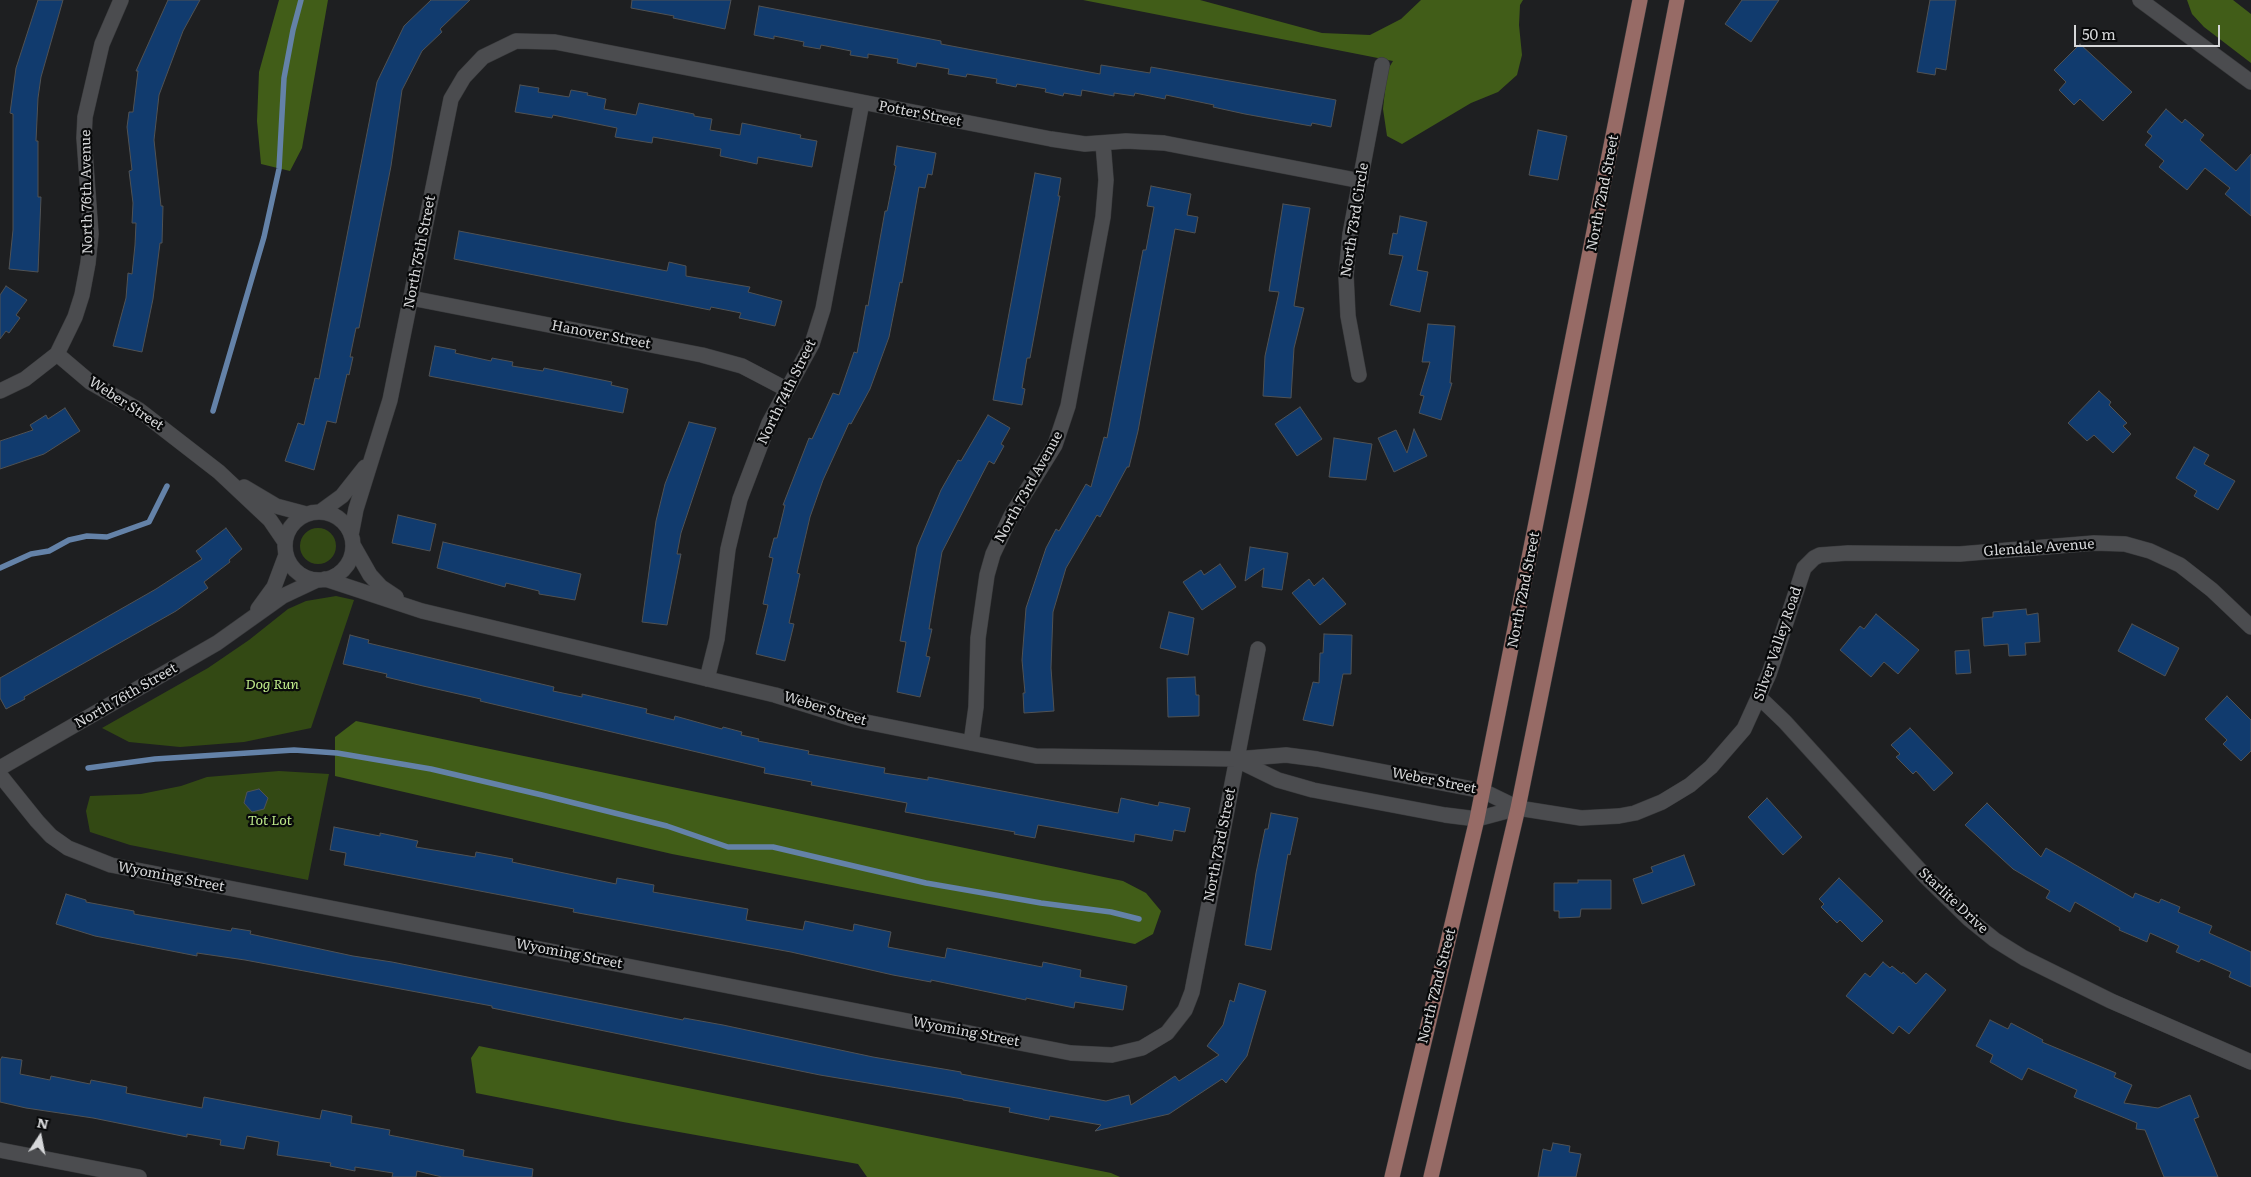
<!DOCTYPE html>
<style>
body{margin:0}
#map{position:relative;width:2251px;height:1177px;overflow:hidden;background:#1e1f21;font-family:Literata,serif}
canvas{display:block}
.north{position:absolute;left:15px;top:1112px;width:50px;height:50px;-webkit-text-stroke:4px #08090a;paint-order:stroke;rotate:11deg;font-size:14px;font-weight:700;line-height:20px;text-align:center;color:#d6d7d9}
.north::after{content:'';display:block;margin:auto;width:18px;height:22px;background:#d6d7d9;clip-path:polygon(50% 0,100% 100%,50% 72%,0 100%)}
.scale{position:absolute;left:2074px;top:25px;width:146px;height:22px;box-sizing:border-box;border:2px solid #d6d7d9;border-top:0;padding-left:6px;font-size:15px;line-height:18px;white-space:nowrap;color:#d6d7d9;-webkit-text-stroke:4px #08090a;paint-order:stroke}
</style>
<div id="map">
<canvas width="2251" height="1177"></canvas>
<div class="north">N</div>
<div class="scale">50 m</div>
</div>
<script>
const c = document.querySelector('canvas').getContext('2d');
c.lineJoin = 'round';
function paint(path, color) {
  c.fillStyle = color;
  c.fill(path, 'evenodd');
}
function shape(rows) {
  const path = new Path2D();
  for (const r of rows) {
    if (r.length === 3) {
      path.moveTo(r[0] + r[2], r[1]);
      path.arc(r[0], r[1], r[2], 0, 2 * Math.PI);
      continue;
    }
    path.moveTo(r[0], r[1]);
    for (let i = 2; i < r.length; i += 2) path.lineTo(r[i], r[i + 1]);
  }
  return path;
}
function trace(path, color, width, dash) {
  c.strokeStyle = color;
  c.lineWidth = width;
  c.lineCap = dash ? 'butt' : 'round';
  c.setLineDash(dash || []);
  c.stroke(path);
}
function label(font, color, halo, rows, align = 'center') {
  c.font = font + ' Literata,serif';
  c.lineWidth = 4.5;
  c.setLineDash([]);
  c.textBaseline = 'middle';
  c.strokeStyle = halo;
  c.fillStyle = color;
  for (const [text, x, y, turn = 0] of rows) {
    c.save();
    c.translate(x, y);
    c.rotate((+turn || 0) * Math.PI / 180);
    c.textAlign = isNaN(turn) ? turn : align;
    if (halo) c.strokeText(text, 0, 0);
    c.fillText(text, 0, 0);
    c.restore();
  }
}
const green = shape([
 [318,546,18],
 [336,596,354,600,311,728,244,742,180,747,129,742,102,728,208,668,249,640,288,609,306,601],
 [279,771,329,774,308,880,130,845,90,832,86,811,90,796,141,794,181,786,207,777]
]);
const forest = shape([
 [279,0,328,0,302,148,290,171,261,164,257,121,259,72],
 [1083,0,1200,0,1322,33,1370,35,1401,19,1421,0,1523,0,1520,5,1519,25,1522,55,1517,75,1498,92,1471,103,1402,144,1387,136,1383,109,1387,71,1393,61],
 [2187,0,2233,0,2251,14,2251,63,2204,27,2192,14],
 [356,721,1123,881,1146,893,1161,911,1153,934,1135,944,672,854,335,776,335,737],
 [479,1046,1111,1173,1120,1177,867,1177,858,1164,623,1122,476,1093,471,1058]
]);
const stream = shape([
 [213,411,264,237,279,169,284,78,293,30,301,0],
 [0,568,31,554,49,551,69,540,87,536,107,537,149,522,167,486],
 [88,768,155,759,294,750,337,753,431,769,542,795,667,826,728,847,773,847,926,883,1041,903,1111,912,1139,919]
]);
const building = shape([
 [38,0,63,0,41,77,38,98,36,141,38,141,38,197,41,197,38,272,9,269,13,230,13,114,10,113,16,68,38,0],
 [168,0,200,0,183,31,159,95,154,140,161,206,163,206,162,243,160,243,153,299,142,352,113,346,126,298,128,273,132,274,135,245,136,223,132,223,133,203,129,171,132,170,127,127,129,112,133,112,138,71,136,71,168,0],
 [431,0,470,0,440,29,442,32,422,51,402,90,391,166,359,328,356,328,350,357,353,357,349,375,347,374,336,423,327,421,314,470,285,461,298,423,304,425,315,378,319,379,377,82,404,26,431,0],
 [632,0,731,0,725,29,673,18,674,16,631,8,632,0],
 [1742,0,1779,0,1751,42,1725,24,1742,0],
 [1930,0,1956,0,1946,70,1936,68,1935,75,1917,72,1930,0],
 [759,6,941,41,941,44,1100,74,1101,65,1150,73,1151,67,1336,100,1331,127,1312,123,1311,126,1245,114,1213,107,1214,105,1166,95,1165,99,1135,93,1134,96,1114,93,1114,96,1082,90,1081,96,1064,93,1063,96,1045,92,1046,89,1017,84,1016,87,996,83,997,79,967,74,966,77,948,74,949,69,917,63,916,67,897,63,898,59,868,54,868,58,850,55,851,51,821,45,820,49,803,46,804,42,774,36,774,39,754,35,759,6],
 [2080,44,2132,92,2103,121,2080,99,2074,105,2059,90,2066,82,2054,70,2080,44],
 [520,85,539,88,538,92,569,97,571,90,588,93,587,95,606,99,604,109,636,115,639,103,694,114,694,116,712,119,710,130,740,135,742,123,801,135,800,138,817,141,812,167,758,157,757,164,720,156,721,149,653,137,652,143,615,137,617,128,553,115,552,118,515,112,520,85],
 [2166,109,2182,123,2185,119,2204,135,2200,140,2236,171,2251,154,2251,216,2225,194,2230,188,2205,168,2187,190,2159,167,2164,161,2145,145,2152,136,2147,132,2166,109],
 [1538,130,1567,136,1558,180,1529,175,1538,130],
 [897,146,936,153,932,175,928,174,925,188,919,187,902,283,900,282,889,337,870,389,851,424,849,423,823,480,810,517,797,573,800,574,789,623,794,624,785,661,756,654,768,605,763,604,773,558,769,557,774,538,777,538,785,505,783,505,809,438,812,439,833,393,839,395,854,352,857,353,866,305,868,306,885,211,887,211,896,166,894,165,897,146],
 [1035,173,1061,178,1058,196,1060,196,1030,358,1027,358,1022,388,1025,389,1022,405,993,400,1035,173],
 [1151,186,1191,194,1187,215,1198,217,1195,233,1175,229,1138,431,1129,467,1127,467,1100,517,1097,515,1066,568,1053,612,1051,668,1054,711,1024,713,1023,693,1025,693,1022,660,1026,608,1046,548,1056,529,1059,531,1086,484,1091,487,1104,437,1107,438,1143,250,1146,250,1154,207,1147,206,1151,186],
 [1283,204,1310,208,1294,306,1304,308,1294,348,1291,398,1263,396,1265,356,1279,292,1269,291,1283,204],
 [1400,216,1427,222,1417,270,1428,272,1420,312,1390,305,1403,256,1389,254,1393,233,1397,234,1400,216],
 [459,231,667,271,669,262,686,266,686,276,750,287,748,292,782,301,775,326,739,318,741,313,711,307,710,310,454,259,459,231],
 [6,286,27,300,16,315,20,318,9,333,6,331,0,339,0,295,6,286],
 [1428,324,1455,326,1450,383,1452,383,1441,420,1419,413,1424,396,1420,395,1430,362,1422,362,1428,324],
 [435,346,456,350,455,353,491,361,492,358,513,362,512,366,543,371,544,368,612,382,611,385,628,389,623,413,429,376,435,346],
 [2099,391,2111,402,2109,405,2127,423,2123,426,2131,434,2113,453,2094,435,2087,441,2068,423,2099,391],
 [1300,407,1322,439,1297,456,1275,424,1300,407],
 [65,408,80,431,44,454,0,469,0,441,33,430,30,425,46,415,48,419,65,408],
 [988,415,1010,428,1001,444,1004,446,994,464,989,461,942,552,929,629,932,629,926,656,930,657,920,697,897,692,906,642,900,641,917,547,941,490,958,460,961,461,988,415],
 [689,422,716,428,681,533,677,554,681,554,667,625,642,622,656,521,665,484,689,422],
 [1414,429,1427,456,1394,472,1378,438,1396,430,1407,453,1414,429],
 [1334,438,1372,444,1366,480,1329,477,1334,438],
 [2194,447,2209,455,2204,464,2235,481,2218,510,2194,496,2197,491,2176,478,2194,447],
 [398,515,436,524,430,551,392,543,398,515],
 [226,528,242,549,229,560,230,562,204,582,208,588,176,611,24,697,25,699,6,709,0,698,0,678,156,589,202,559,196,551,226,528],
 [443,542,581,574,575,600,539,594,539,591,506,583,505,587,437,568,443,542],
 [1250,547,1288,553,1282,590,1262,587,1264,568,1245,581,1250,547],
 [1220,564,1236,587,1202,610,1183,582,1201,570,1204,575,1220,564],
 [1323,578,1346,604,1320,625,1292,593,1309,579,1314,586,1323,578],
 [2026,609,2027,615,2038,613,2040,642,2025,643,2026,655,2009,656,2008,644,1984,646,1982,618,1993,617,1993,612,2026,609],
 [1169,612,1194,618,1188,655,1160,648,1169,612],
 [1876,614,1919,650,1898,674,1884,662,1871,677,1840,650,1860,626,1864,629,1876,614],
 [2132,624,2179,648,2165,676,2118,651,2132,624],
 [1324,634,1352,635,1351,674,1343,674,1333,726,1303,720,1313,682,1319,683,1320,653,1323,653,1324,634],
 [350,635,369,640,368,643,554,687,553,691,582,697,582,694,647,709,646,713,674,720,675,716,722,729,723,727,742,732,741,735,759,739,758,741,809,751,808,754,885,768,884,773,928,780,928,777,1118,813,1121,798,1158,806,1159,802,1190,808,1185,832,1174,830,1172,841,1135,834,1134,842,1038,825,1035,838,1014,834,1015,832,905,812,907,803,811,785,812,782,764,773,765,768,480,701,481,699,423,686,386,677,387,674,343,664,350,635],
 [1969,650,1971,673,1956,674,1955,651,1969,650],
 [1195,677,1196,695,1199,695,1199,716,1168,717,1167,678,1195,677],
 [2227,696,2251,720,2251,751,2241,761,2223,744,2227,740,2205,719,2227,696],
 [1910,728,1953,773,1934,791,1916,771,1913,774,1896,757,1900,754,1891,745,1910,728],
 [259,789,268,798,264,809,252,812,244,803,247,792,259,789],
 [1767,798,1802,837,1783,855,1748,817,1767,798],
 [1987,803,2041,857,2046,848,2133,898,2135,893,2159,903,2161,899,2180,907,2178,912,2212,926,2209,933,2251,952,2251,987,2229,977,2231,972,2201,959,2199,962,2176,952,2179,946,2150,933,2147,942,2119,930,2120,928,2075,902,2070,912,2046,898,2050,891,2013,869,1965,825,1987,803],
 [1271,813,1298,818,1290,855,1288,854,1271,950,1245,945,1256,873,1265,829,1268,829,1271,813],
 [334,827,380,836,380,833,418,841,416,847,475,857,476,852,513,859,512,862,616,884,617,878,654,885,653,892,748,909,746,920,803,930,805,921,853,931,854,924,891,932,888,947,945,958,947,948,1042,967,1043,962,1081,970,1080,977,1127,986,1123,1010,1075,1002,1074,1008,1026,998,1026,1000,931,980,931,982,893,975,791,952,600,917,573,912,574,909,344,865,346,853,330,850,334,827],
 [1684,855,1695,885,1642,904,1633,879,1653,872,1651,867,1684,855],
 [1839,878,1883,921,1862,942,1840,920,1837,923,1821,907,1824,904,1819,899,1839,878],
 [1578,880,1611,880,1611,909,1581,909,1580,917,1559,918,1559,911,1554,911,1554,883,1578,883,1578,880],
 [66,894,86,900,86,902,134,911,134,914,231,931,232,928,251,931,250,934,353,956,392,962,683,1020,684,1018,723,1025,873,1057,961,1072,961,1074,1106,1101,1129,1095,1131,1105,1175,1076,1179,1081,1219,1055,1207,1046,1223,1025,1230,1000,1234,1002,1239,983,1266,991,1247,1056,1226,1083,1222,1079,1169,1114,1095,1131,1101,1125,1050,1116,1049,1120,1009,1112,1010,1108,963,1100,963,1099,820,1075,492,1008,492,1006,245,960,197,953,197,956,95,936,56,924,66,894],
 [1883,962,1890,968,1892,966,1902,974,1903,972,1916,984,1926,973,1946,990,1909,1034,1899,1026,1893,1034,1846,996,1865,973,1870,977,1883,962],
 [1990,1020,2008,1029,2011,1023,2043,1040,2042,1042,2116,1073,2114,1077,2132,1085,2124,1103,2158,1108,2190,1095,2199,1117,2194,1119,2218,1177,2164,1177,2145,1130,2136,1129,2137,1123,2074,1097,2077,1090,2028,1068,2022,1080,1990,1062,1993,1055,1976,1046,1990,1020],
 [2,1057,22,1060,20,1074,50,1080,51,1076,90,1084,91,1080,127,1087,126,1093,202,1108,204,1097,320,1119,322,1110,352,1116,351,1123,390,1130,389,1135,464,1150,463,1156,533,1169,532,1177,442,1177,417,1171,416,1177,392,1177,393,1173,355,1167,355,1171,330,1166,331,1163,277,1155,279,1142,247,1136,244,1149,220,1145,221,1140,187,1134,187,1137,93,1118,26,1108,0,1102,0,1060,2,1057],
 [1553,1143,1570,1146,1569,1152,1581,1154,1576,1177,1538,1177,1543,1149,1551,1151,1553,1143]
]);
const street = shape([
 [411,298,702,355,742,366,786,389],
 [57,354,90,382,139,410,219,472,270,520,285,542],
 [1359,375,1348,316,1346,275,1350,234,1382,65],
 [0,391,25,379,57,354,75,317,82,295,88,263,91,234,84,138,85,117,102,44,121,0],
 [244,487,276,506,306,514],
 [320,512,342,496,365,467],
 [319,546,34],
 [351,535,356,509,390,400,451,99,464,77,483,57,516,41,555,42,1051,139,1085,144,1126,141,1164,143,1361,181],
 [353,545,370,575,381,587,396,597],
 [325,579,422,611,775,695,856,720,1036,756,1236,759,1286,755,1317,759,1483,791,1518,808,1581,818,1619,816,1635,813,1662,802,1690,785,1711,767,1744,729,1769,674,1804,568,1814,558,1820,555,1848,553,1960,554,2094,543,2125,544,2150,551,2180,565,2212,590,2251,627],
 [258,609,274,587,286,555],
 [707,679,717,639,728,549,740,499,769,423,812,344,823,309,862,102],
 [1760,698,1785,722,1926,877,1969,919,1995,940,2024,958,2111,1001,2251,1062],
 [971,743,976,707,978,638,987,575,993,554,1011,516,1055,445,1068,406,1103,217,1106,180,1103,143],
 [1237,760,1278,780,1313,790,1445,815,1477,819,1518,808],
 [0,768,217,643,283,596,317,580],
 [0,775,37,821,51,836,68,848,111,865,1071,1053,1112,1055,1142,1048,1167,1033,1185,1010,1192,992,1258,649],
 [0,1150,139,1177]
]);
const secondary = shape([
 [2140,0,2251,82]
]);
const primary = shape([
 [1392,1177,1477,819,1640,0],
 [1431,1177,1518,808,1582,491,1677,0]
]);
const streetNames = [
 ["Potter Street",920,114,11],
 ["North 76th Avenue",87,192,-91],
 ["North 72nd Street",1603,193,-79],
 ["North 73rd Circle",1355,220,-81],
 ["North 75th Street",420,252,-79],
 ["Hanover Street",601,335,11],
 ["North 74th Street",787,392,-64],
 ["Weber Street",126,404,33],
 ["North 73rd Avenue",1029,487,-61],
 ["Glendale Avenue",2039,548,-4],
 ["North 72nd Street",1524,590,-79],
 ["Silver Valley Road",1778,644,-71],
 ["North 76th Street",126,696,-30],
 ["Weber Street",825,709,17],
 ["Weber Street",1434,781,11],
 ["North 73rd Street",1220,845,-79],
 ["Wyoming Street",171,877,11],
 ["Starlite Drive",1953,901,43],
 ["Wyoming Street",569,954,11],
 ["North 72nd Street",1437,986,-76],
 ["Wyoming Street",966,1032,11]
];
const parkNames = [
 ["Dog Run",272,685],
 ["Tot Lot",270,821]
];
paint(green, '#334914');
paint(forest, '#415d18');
trace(stream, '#6482a8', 5.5);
paint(building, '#113b6e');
trace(building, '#505254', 1);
trace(street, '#393a3c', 16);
trace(secondary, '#393a3c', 16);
trace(primary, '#393a3c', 16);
trace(street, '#4b4c4f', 15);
trace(secondary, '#4b4c4f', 15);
trace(primary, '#976b66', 15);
label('14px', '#d6d7d9', '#08090a', streetNames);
label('italic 14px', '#bde889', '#08090a', parkNames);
</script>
